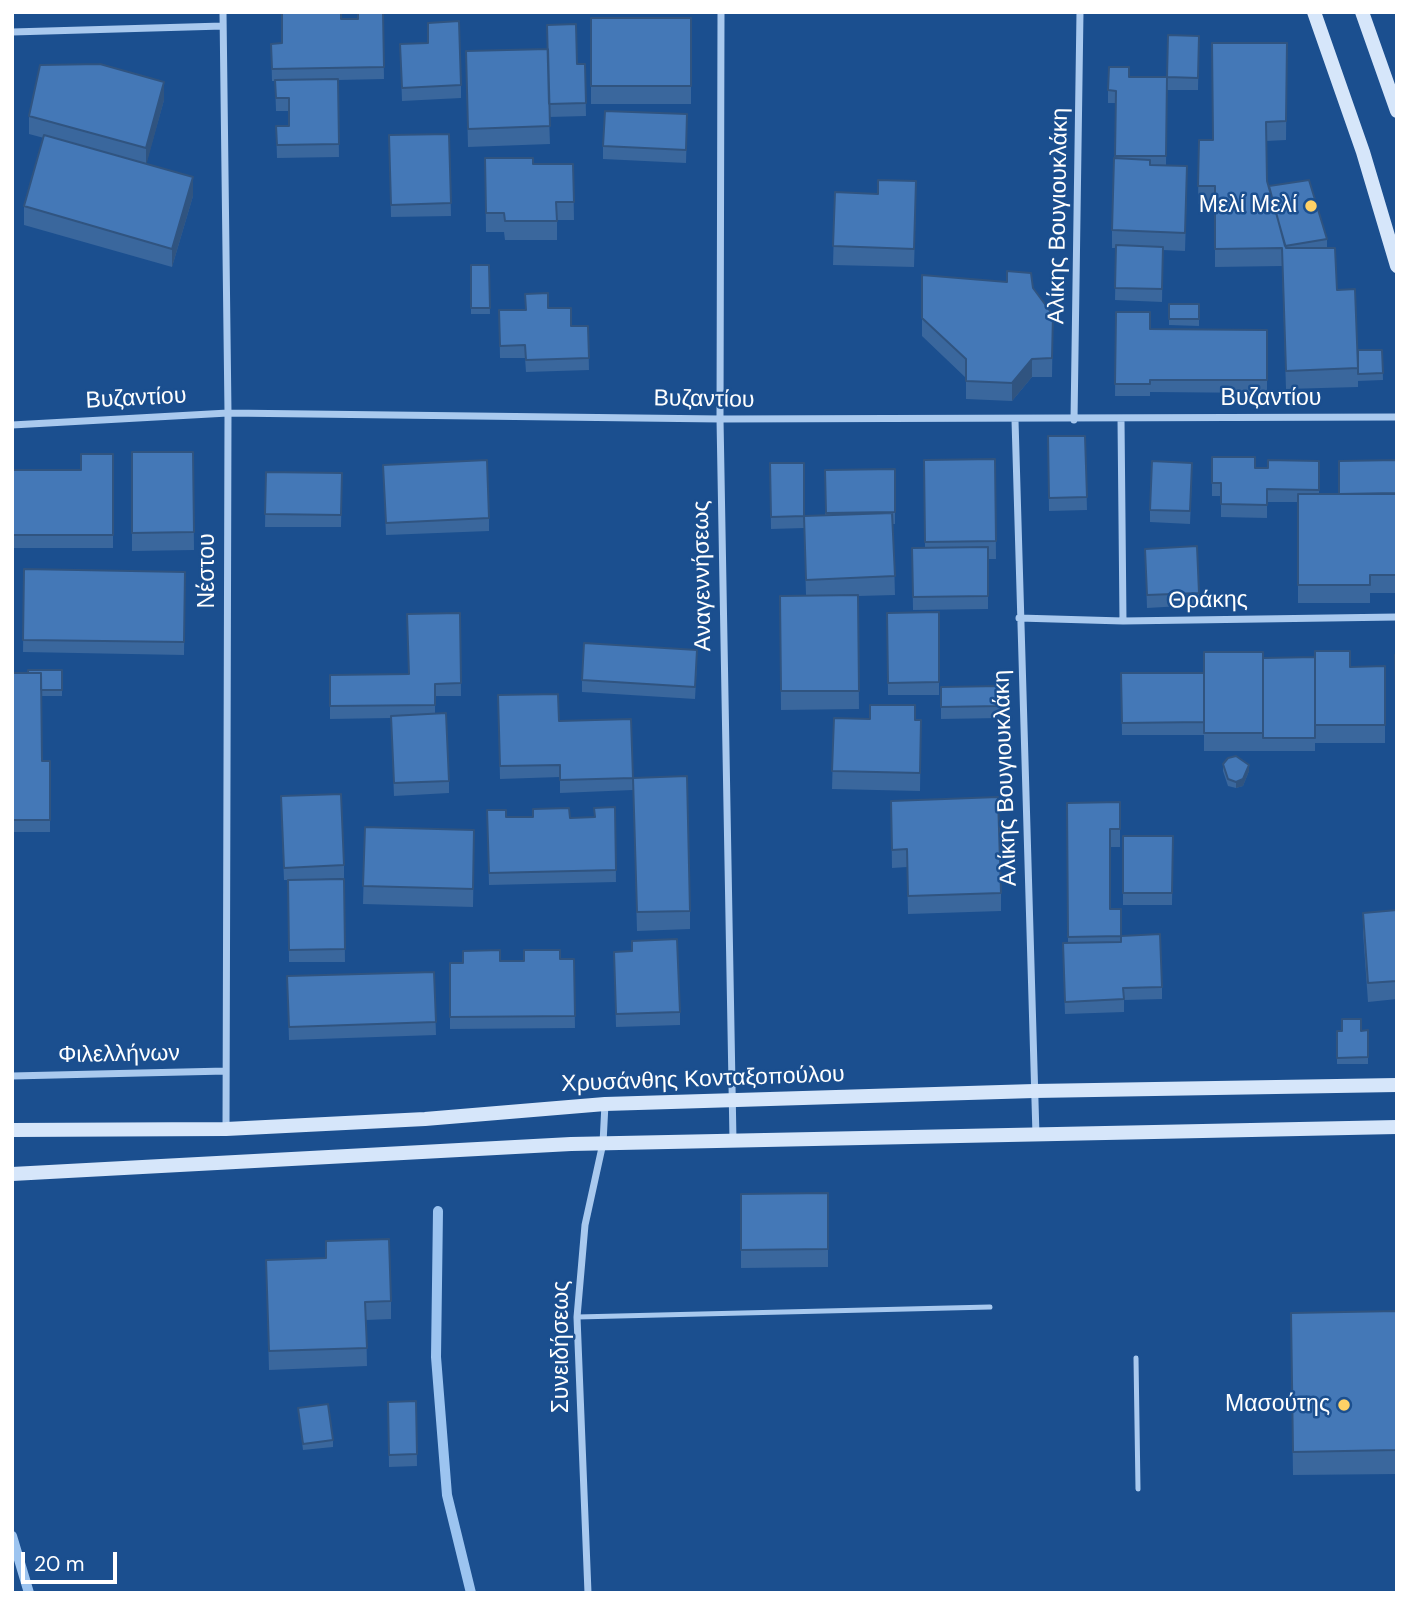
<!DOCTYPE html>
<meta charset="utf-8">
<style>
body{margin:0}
#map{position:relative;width:1409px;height:1605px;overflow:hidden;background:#1b4f8f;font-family:"DM Sans",sans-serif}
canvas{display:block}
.frame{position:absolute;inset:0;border:14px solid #fff;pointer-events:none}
.scale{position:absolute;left:21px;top:1552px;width:96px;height:32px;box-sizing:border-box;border:4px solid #fff;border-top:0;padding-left:9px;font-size:21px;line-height:24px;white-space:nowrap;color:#fff;-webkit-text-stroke:5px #1b4f8f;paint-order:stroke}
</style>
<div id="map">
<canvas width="1409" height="1605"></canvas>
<div class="frame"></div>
<div class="scale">20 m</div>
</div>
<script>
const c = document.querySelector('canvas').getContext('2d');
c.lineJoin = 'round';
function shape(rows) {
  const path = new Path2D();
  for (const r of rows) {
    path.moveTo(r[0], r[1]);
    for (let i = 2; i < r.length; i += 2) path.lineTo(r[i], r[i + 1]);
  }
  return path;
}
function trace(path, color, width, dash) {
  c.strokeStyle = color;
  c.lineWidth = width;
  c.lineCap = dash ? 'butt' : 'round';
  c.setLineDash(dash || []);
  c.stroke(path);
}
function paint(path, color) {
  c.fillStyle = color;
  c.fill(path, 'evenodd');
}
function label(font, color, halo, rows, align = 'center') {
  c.font = font + ' "DM Sans",sans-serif';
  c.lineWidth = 5;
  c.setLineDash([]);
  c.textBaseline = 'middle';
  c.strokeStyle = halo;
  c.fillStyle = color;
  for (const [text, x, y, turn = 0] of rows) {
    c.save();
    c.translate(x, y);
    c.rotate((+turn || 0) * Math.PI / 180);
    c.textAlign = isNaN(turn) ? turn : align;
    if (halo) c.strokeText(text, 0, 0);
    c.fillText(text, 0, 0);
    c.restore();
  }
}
const stream = shape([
 [438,1211,436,1357,447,1495,471,1593],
 [12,1536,29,1593]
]);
const lane = shape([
 [577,1317,990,1307],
 [1136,1358,1138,1489]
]);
const street = shape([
 [223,12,228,413,226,1129],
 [721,12,720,419,733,1140],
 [12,32,223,26],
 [1121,419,1123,621],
 [1015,420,1036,1135],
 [1074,420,1080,12],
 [12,425,228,413,720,419,1397,417],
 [1019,618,1123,621,1397,617],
 [12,1076,226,1071],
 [588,1593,577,1317,585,1225,603,1143,605,1104]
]);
const secondary = shape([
 [1314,12,1363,152,1397,266],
 [1362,12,1397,111],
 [12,1130,226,1129,425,1119,605,1104,1034,1091,1397,1085],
 [12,1174,571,1144,1397,1127]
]);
const wall = shape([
 [383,12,384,79,338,80,339,157,277,158,276,126,289,126,289,111,276,111,275,81,272,81,271,44,282,43,341,19,358,19],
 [591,18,691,18,691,104,591,104],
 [1199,36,1198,90,1167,90,1166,165,1187,185,1185,251,1163,250,1162,302,1115,300,1116,248,1112,248,1112,230,1116,103,1108,103,1108,90,1129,77,1167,77],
 [1287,43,1286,140,1266,141,1267,181,1269,186,1327,239,1327,248,1337,290,1358,350,1382,350,1383,380,1358,381,1358,387,1286,389,1282,266,1215,267,1215,204,1198,204,1199,140,1213,140],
 [400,44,461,85,461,98,402,101],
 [585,64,586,116,549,117,550,144,468,147,466,69],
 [164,100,146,164,193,196,172,267,24,225,24,206,44,138,29,134,29,116],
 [687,127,686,163,603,159,603,146],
 [449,134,451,216,391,217,389,135],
 [485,158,533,164,573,164,574,220,557,220,557,240,505,240,504,232,486,232],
 [835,192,878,194,916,199,914,267,833,265],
 [471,265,489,265,490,314,471,314],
 [922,275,1033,288,1053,315,1052,377,1032,377,1012,401,966,399,966,378,922,336],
 [1169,304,1199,304,1199,326,1169,325],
 [548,308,571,326,588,326,589,370,526,372,525,358,500,358,499,310],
 [1116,312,1150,329,1267,330,1267,393,1150,392,1150,396,1115,396],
 [1048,436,1085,436,1087,510,1049,511],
 [132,452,193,452,194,550,132,551],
 [113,454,113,548,12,548,12,470,81,470],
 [1212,457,1255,468,1268,468,1319,461,1319,494,1339,494,1397,460,1397,593,1370,593,1370,603,1298,603,1298,502,1267,502,1267,518,1221,517,1221,496,1212,496],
 [995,459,996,559,988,559,988,609,913,610,912,548,925,548,924,460],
 [770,463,804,516,825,515,825,470,895,469,895,524,893,524,895,595,858,596,859,709,781,710,780,596,806,595,804,528,771,529],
 [383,465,489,518,489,531,386,535],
 [266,472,342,473,341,527,265,527],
 [1192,475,1190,524,1150,522,1150,510],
 [1145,549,1199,593,1199,605,1147,608],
 [24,569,185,572,184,655,23,652],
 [939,612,939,695,888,695,887,613],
 [460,613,461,696,435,696,435,714,449,781,449,793,394,796,391,718,330,719,330,675,408,674],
 [1263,658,1350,667,1385,666,1385,743,1315,743,1315,751,1204,751,1204,735,1122,735,1121,673,1204,673],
 [697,663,695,699,582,692,582,680],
 [62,670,62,696,41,696,42,761,50,761,50,832,12,832,12,673,28,673],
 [1000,686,1000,718,941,719,941,687],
 [498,695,559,721,633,778,690,911,690,929,637,931,633,790,560,793,560,777,500,779],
 [834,718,921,720,920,791,832,789],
 [1223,764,1249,771,1243,786,1236,788,1228,786,1223,771],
 [891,801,1001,893,1001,911,908,914,907,867,892,868],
 [1120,802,1120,847,1110,847,1110,909,1121,936,1162,987,1162,999,1124,1000,1124,1012,1065,1014,1063,956,1068,943,1067,803],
 [615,807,616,882,489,885,487,810,506,817,570,818,594,817],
 [281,809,344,865,344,878,301,880,344,879,345,962,289,962,288,880,284,880],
 [365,827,474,848,473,907,363,904],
 [1123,836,1173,836,1172,905,1123,905],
 [1397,910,1397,999,1368,1002,1363,932,1363,913],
 [614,952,680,1012,680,1025,616,1027],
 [560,959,574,959,575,1028,450,1029,450,963,524,961],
 [434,972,436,1035,289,1040,287,976],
 [1368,1030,1368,1064,1337,1064,1337,1031],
 [828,1193,828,1267,741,1268,741,1194],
 [266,1260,391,1301,391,1319,366,1320,367,1366,269,1370],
 [1397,1311,1397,1474,1293,1475,1291,1336],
 [416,1401,417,1466,389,1467,388,1402],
 [298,1408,333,1440,333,1447,303,1450]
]);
const shadedWall = shape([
 [164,82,164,100,146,166,146,148],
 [193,177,193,196,172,267,172,249],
 [1032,359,1032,377,1012,401,1012,383],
 [1249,765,1249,771,1243,786,1236,788,1236,782]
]);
const building = shape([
 [282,12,341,12,341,19,358,19,358,12,383,12,384,67,272,69,271,44,282,43,282,12],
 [591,18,691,18,691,86,591,86,591,18],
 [459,21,461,85,402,88,400,44,428,43,428,23,459,21],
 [576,24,577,64,585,64,586,103,549,104,547,25,576,24],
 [1168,35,1199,36,1198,78,1167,77,1168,35],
 [1212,43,1287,43,1286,121,1266,122,1267,181,1286,248,1335,248,1337,290,1355,289,1358,368,1286,371,1282,248,1215,249,1215,186,1198,186,1199,140,1213,140,1212,43],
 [548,49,550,126,468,129,466,51,548,49],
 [100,64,164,82,146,148,29,116,40,65,100,64],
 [1109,67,1129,67,1129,77,1167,77,1166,156,1115,156,1116,91,1108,90,1109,67],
 [338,79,339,144,277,145,276,126,289,126,289,98,276,98,275,80,338,79],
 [605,111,687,114,686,150,603,146,605,111],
 [449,134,451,203,391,205,389,135,449,134],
 [44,135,193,177,172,249,24,206,44,135],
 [485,158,533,158,533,164,573,164,574,202,556,202,557,221,505,221,504,213,486,213,485,158],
 [1114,158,1150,160,1150,165,1187,166,1185,233,1112,230,1114,158],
 [878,180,916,181,914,249,833,246,835,192,878,194,878,180],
 [1309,180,1327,239,1285,246,1269,186,1309,180],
 [1116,245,1163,247,1162,289,1115,288,1116,245],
 [471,265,489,265,490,308,471,308,471,265],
 [1007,271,1031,273,1033,288,1053,315,1052,358,1032,359,1012,383,966,381,966,359,922,318,922,275,1007,282,1007,271],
 [548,293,548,308,571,308,571,326,588,326,589,358,526,360,525,345,500,346,499,310,526,310,525,294,548,293],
 [1169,304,1199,304,1199,319,1169,319,1169,304],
 [1116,312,1150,312,1150,329,1267,330,1267,380,1150,380,1150,384,1115,384,1116,312],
 [1358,350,1382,350,1383,373,1358,374,1358,350],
 [1048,436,1085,436,1087,497,1049,498,1048,436],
 [132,452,193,452,194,532,132,533,132,452],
 [81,454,113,454,113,535,12,535,12,470,81,470,81,454],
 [1212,457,1255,457,1255,468,1268,468,1268,460,1319,461,1319,490,1267,489,1267,505,1221,504,1221,483,1212,483,1212,457],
 [995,459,996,541,925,542,924,460,995,459],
 [487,460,489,518,386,523,383,465,487,460],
 [1397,460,1397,493,1339,494,1339,461,1397,460],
 [1152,461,1192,463,1190,511,1150,510,1152,461],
 [770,463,804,463,804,516,771,517,770,463],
 [895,469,895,512,826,513,825,470,895,469],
 [266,472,342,473,341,515,265,514,266,472],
 [1298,494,1397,494,1397,575,1370,575,1370,585,1298,585,1298,494],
 [892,513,895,576,806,580,804,516,892,513],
 [1197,546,1199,593,1147,595,1145,549,1197,546],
 [988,547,988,596,913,597,912,548,988,547],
 [24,569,185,572,184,642,23,640,24,569],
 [858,595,859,691,781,691,780,596,858,595],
 [939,612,939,682,888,683,887,613,939,612],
 [460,613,461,683,435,684,435,705,330,706,330,675,409,674,407,614,460,613],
 [584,643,697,650,695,687,582,680,584,643],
 [1315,651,1350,651,1350,667,1385,666,1385,725,1315,725,1315,651],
 [1204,652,1263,652,1263,733,1204,733,1204,652],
 [1397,654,1397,728,1395,655,1397,654],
 [1315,657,1315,738,1263,738,1263,658,1315,657],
 [28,670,62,670,62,690,41,690,41,673,28,673,28,670],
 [12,673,41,673,42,761,50,761,50,820,12,820,12,673],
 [1121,673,1204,673,1204,722,1122,723,1121,673],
 [1000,686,1000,706,941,707,941,687,1000,686],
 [558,694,559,721,631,719,633,778,560,780,560,765,500,766,498,695,558,694],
 [870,705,915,705,915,720,921,720,920,773,832,771,834,718,870,719,870,705],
 [446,713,449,781,394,783,391,716,446,713],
 [1236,756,1249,765,1243,779,1236,782,1228,779,1223,764,1228,758,1236,756],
 [687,776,690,911,637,912,633,778,687,776],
 [341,794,344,865,284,868,281,796,341,794],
 [998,797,1001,893,908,896,907,849,892,850,891,801,998,797],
 [1120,802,1120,829,1110,829,1110,909,1121,909,1121,936,1068,937,1067,803,1120,802],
 [615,807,616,870,489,873,487,810,506,810,506,817,533,817,533,809,569,808,570,818,595,817,594,808,615,807],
 [365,827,474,830,473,889,363,886,365,827],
 [1123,836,1173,836,1172,893,1123,893,1123,836],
 [344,879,345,949,289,950,288,880,344,879],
 [1397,910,1397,981,1368,983,1363,913,1397,910],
 [1160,934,1162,987,1123,988,1124,999,1065,1002,1063,943,1121,942,1121,936,1160,934],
 [677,939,680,1012,616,1014,614,952,632,951,632,941,677,939],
 [500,950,500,961,524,961,524,950,560,950,560,959,574,959,575,1016,450,1017,450,963,463,963,463,951,500,950],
 [434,972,436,1022,289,1027,287,976,434,972],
 [1342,1019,1361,1019,1361,1031,1368,1030,1368,1057,1337,1058,1337,1031,1342,1031,1342,1019],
 [828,1193,828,1249,741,1250,741,1194,828,1193],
 [389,1239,391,1301,365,1302,367,1348,269,1351,266,1260,326,1258,326,1241,389,1239],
 [1397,1311,1397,1450,1293,1452,1291,1313,1397,1311],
 [416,1401,417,1454,389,1455,388,1402,416,1401],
 [328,1404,333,1440,303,1444,298,1408,328,1404]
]);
const markers = [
 [1311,206,7,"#ffd166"],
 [1344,1405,7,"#ffd166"]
];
const poiNames = [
 ["Μελί Μελί",1297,206],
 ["Μασούτης",1330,1405]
];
const streetNames = [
 ["Αλίκης Βουγιουκλάκη",1059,216,-89],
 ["Βυζαντίου",136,399,-3],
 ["Βυζαντίου",1271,399],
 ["Βυζαντίου",704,400,1],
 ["Νέστου",208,571,-90],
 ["Αναγεννήσεως",703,576,-91],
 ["Θράκης",1208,601,-1],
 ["Αλίκης Βουγιουκλάκη",1006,778,-92],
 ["Φιλελλήνων",119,1055,-1],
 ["Χρυσάνθης Κονταξοπούλου",703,1080,-2],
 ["Συνειδήσεως",562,1347,-90]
];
trace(stream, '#9cc4f0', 10);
trace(lane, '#a9c9ee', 5);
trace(street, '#a9c9ee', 7);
trace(secondary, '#d6e6fa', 14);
paint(wall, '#3a679d');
paint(shadedWall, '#305480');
paint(building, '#4478b7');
trace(building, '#305480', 2);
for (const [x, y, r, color] of markers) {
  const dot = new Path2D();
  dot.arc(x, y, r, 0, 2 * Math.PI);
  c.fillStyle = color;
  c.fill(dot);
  trace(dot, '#1b4f8f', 2.5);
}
label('23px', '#fff', '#1b4f8f', poiNames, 'right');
label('23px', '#fff', '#1b4f8f', streetNames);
</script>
